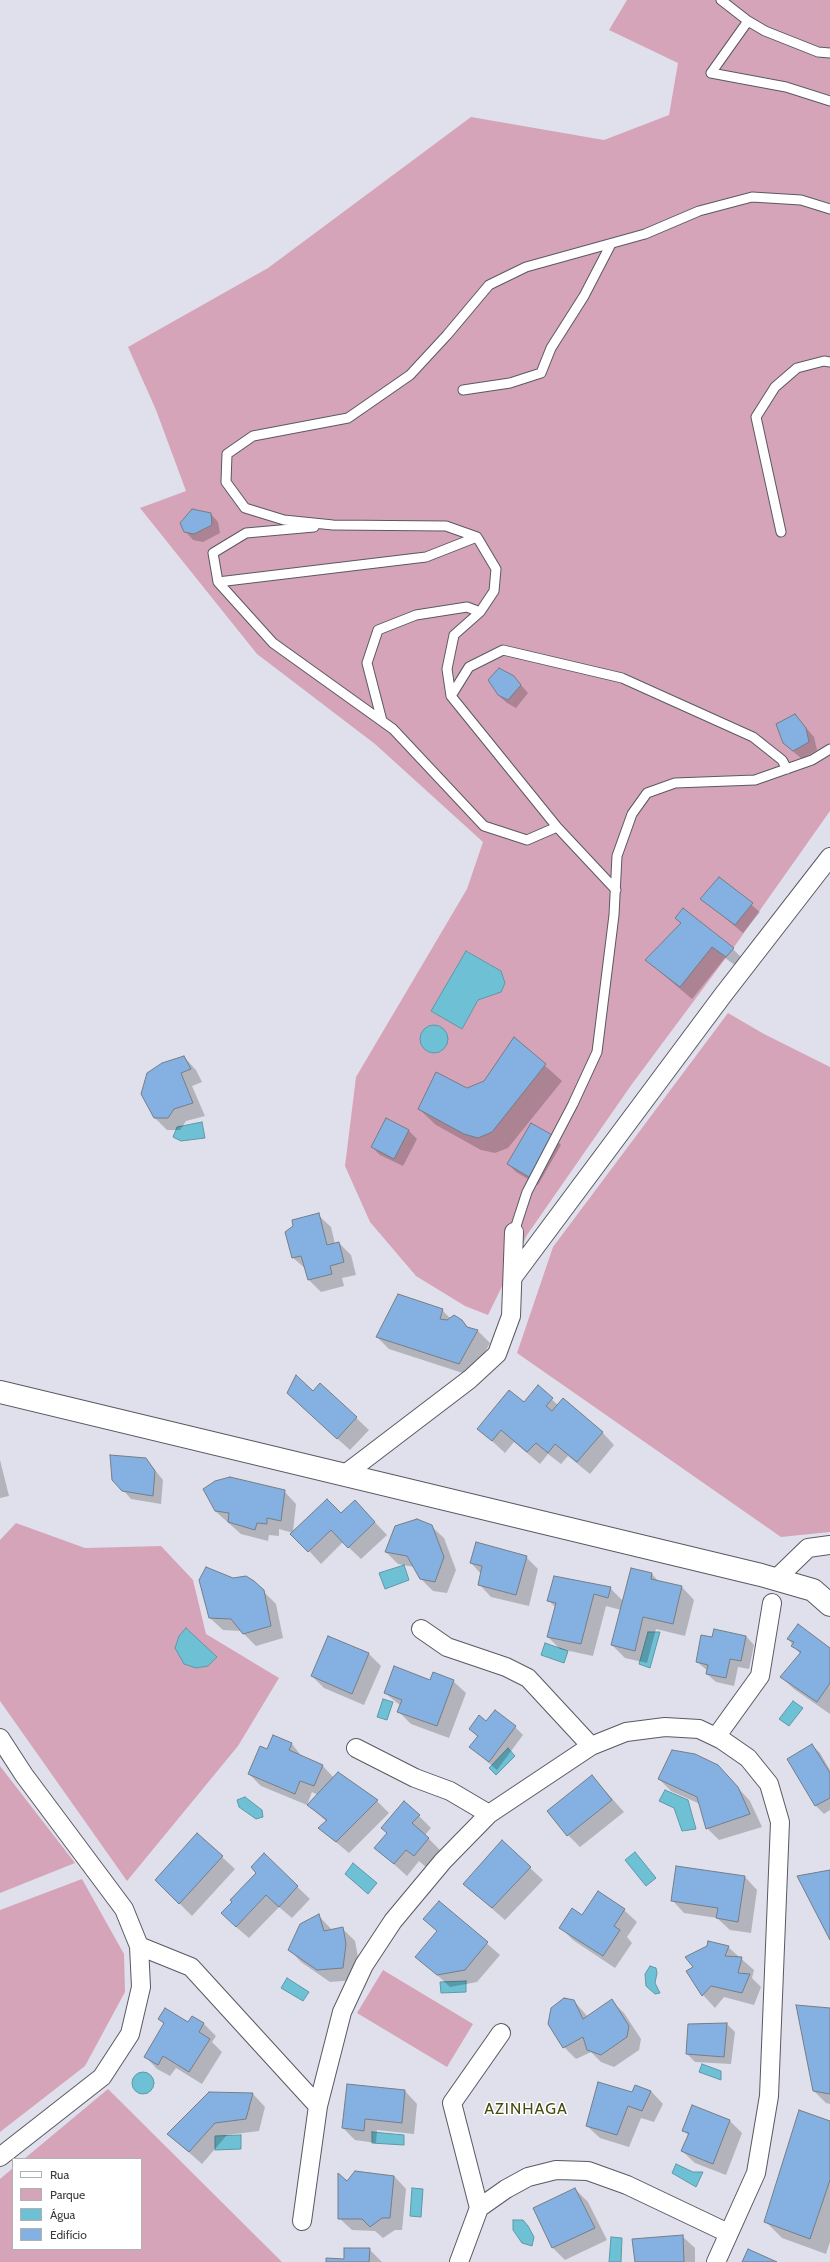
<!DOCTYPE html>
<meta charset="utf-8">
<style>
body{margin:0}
#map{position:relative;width:830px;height:2262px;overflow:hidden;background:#e0e0ec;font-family:Cabin,sans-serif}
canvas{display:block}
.legend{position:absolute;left:12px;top:2158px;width:130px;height:92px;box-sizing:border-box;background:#fff;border:1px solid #b1b1b3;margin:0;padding:5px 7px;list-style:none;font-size:12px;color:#3b3b40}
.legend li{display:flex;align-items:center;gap:8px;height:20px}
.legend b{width:20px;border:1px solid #b1b1b3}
</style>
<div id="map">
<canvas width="830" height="2262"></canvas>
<ul class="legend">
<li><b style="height:5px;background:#fff"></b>Rua</li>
<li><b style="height:11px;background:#d6a4b8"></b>Parque</li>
<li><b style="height:11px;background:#6ec0d5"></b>Água</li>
<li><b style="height:11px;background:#84b1e2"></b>Edifício</li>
</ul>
</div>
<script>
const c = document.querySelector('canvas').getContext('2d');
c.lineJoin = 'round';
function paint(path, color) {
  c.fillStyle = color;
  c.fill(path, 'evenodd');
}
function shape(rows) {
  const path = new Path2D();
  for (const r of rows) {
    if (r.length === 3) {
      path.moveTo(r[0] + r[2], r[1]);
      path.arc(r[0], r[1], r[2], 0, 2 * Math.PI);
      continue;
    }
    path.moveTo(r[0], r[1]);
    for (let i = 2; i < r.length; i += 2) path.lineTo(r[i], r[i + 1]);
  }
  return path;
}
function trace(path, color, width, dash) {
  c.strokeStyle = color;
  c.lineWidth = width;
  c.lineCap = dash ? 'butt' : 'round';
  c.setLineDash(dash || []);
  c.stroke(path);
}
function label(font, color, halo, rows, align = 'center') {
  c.font = font + ' Cabin,sans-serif';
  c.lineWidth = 3;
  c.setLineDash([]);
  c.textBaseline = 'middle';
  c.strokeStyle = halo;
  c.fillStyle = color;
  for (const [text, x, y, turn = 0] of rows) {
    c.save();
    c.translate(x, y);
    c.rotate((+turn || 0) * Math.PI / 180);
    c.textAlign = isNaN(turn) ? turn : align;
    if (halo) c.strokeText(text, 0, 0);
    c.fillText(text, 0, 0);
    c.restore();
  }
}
const green = shape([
 [627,0,830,0,830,811,734,947,632,1084,527,1235,488,1315,465,1306,416,1276,370,1222,345,1166,356,1077,467,889,483,842,375,744,257,654,140,508,186,491,156,410,128,347,268,268,471,117,604,140,669,115,678,63,609,30],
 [728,1013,764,1034,830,1067,830,1532,781,1537,517,1353,553,1247],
 [16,1523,85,1548,161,1546,193,1580,206,1634,279,1678,238,1746,127,1881,0,1701,0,1540],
 [0,1766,75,1863,0,1893],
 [82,1879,124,1954,125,1992,85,2066,0,2132,0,1910],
 [383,1970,473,2024,447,2067,357,2013],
 [108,2089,282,2262,0,2262,0,2179,13,2168,13,2249,141,2249,141,2159,24,2159]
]);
const water = shape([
 [466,951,501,971,505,983,501,992,478,1000,462,1029,431,1011,466,951],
 [434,1039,14],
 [202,1122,205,1138,181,1141,173,1137,177,1127,202,1122],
 [404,1565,409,1580,385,1589,379,1573,404,1565],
 [186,1628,217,1657,208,1666,196,1668,184,1664,175,1648,179,1636,186,1628],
 [648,1632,660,1632,650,1668,639,1664,648,1632],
 [545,1643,568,1651,564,1663,541,1655,545,1643],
 [383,1699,393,1702,387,1720,377,1717,383,1699],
 [793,1701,803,1708,789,1726,779,1719,793,1701],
 [508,1748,515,1756,496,1775,489,1768,508,1748],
 [665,1790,688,1800,696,1829,682,1831,674,1808,659,1801,665,1790],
 [245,1797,262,1810,263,1817,256,1819,239,1807,237,1800,245,1797],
 [635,1852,656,1878,646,1886,625,1860,635,1852],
 [353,1863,377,1883,368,1894,345,1874,353,1863],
 [650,1966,656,1968,657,1973,655,1983,660,1993,655,1994,646,1986,645,1974,650,1966],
 [287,1978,309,1992,303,2001,281,1988,287,1978],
 [466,1981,466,1992,441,1993,440,1982,466,1981],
 [702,2064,721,2071,721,2080,699,2072,702,2064],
 [143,2083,11],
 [372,2132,404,2135,404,2145,372,2143,372,2132],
 [241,2135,241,2149,215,2150,215,2136,241,2135],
 [676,2164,693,2172,703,2172,696,2187,672,2173,676,2164],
 [412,2188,423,2189,421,2217,410,2216,412,2188],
 [513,2220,523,2220,528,2226,534,2237,532,2246,522,2243,513,2230,513,2220],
 [611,2237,622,2238,621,2262,609,2262,611,2237]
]);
const shadow = shape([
 [210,513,218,522,220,533,203,542,193,540,185,531],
 [514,677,528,693,516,708,507,703,498,695],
 [795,715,814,737,817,750,802,759,783,743],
 [719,878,760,912,743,933,702,899],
 [682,923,733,949,745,961,739,968,725,958,692,999,646,960],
 [514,1038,562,1081,508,1148,495,1153,481,1150,436,1125,419,1109,485,1082],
 [184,1057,196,1070,202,1082,192,1086,205,1116,186,1121,180,1130,167,1130,154,1117],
 [387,1119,409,1131,417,1139,403,1166,380,1155,372,1147],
 [553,1137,561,1145,538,1185,516,1172,508,1164],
 [318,1215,331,1227,335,1244,339,1243,351,1255,356,1275,342,1278,344,1286,321,1292,309,1280,306,1269,292,1257,294,1226],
 [442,1310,451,1319,462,1321,470,1329,478,1331,490,1343,472,1376,389,1349,377,1337],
 [320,1384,369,1430,350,1450,301,1406],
 [538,1387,558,1405,602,1432,614,1445,590,1474,568,1456,561,1464,548,1454,540,1464,514,1442,505,1453,479,1429,524,1404],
 [146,1459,163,1480,161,1504,131,1499,123,1490],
 [0,1460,9,1496,0,1498],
 [284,1491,296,1504,293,1532,341,1514,367,1514,387,1535,361,1559,343,1542,321,1564,293,1533,279,1529,279,1536,269,1535,268,1541,241,1534,215,1511],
 [431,1526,444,1538,456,1570,447,1593,433,1591,420,1578,414,1567,398,1564,386,1552],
 [526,1557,538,1569,529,1606,491,1597,479,1584,481,1574,471,1563],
 [652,1574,659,1582,682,1587,694,1600,685,1636,656,1629,647,1663,625,1658,612,1645,621,1610,606,1606,593,1656,560,1649,548,1637,556,1608,548,1600,610,1588,623,1601],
 [263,1591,276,1604,283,1638,256,1646,241,1631,223,1630,210,1618],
 [746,1636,754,1645,749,1669,738,1667,734,1686,716,1682,707,1674,708,1671,697,1662,713,1639],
 [329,1637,369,1654,381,1666,364,1705,324,1688,312,1676],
 [788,1639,830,1649,830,1714,794,1689,781,1677,800,1654],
 [430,1681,453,1681,466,1693,449,1738,411,1724,399,1712,401,1706,385,1693],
 [486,1722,515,1727,523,1735,497,1770,470,1747,478,1737,470,1729],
 [273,1736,292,1744,303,1758,323,1766,334,1778,338,1773,377,1801,389,1813,349,1853,319,1828,327,1822,308,1805,318,1795,312,1792,307,1805,261,1786,249,1774,268,1750],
 [812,1745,820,1753,830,1770,830,1810,824,1814,816,1806,788,1759],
 [592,1776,624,1812,580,1847,568,1835],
 [659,1779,730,1779,750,1801,762,1827,719,1840,707,1828,700,1804,671,1791],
 [419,1816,431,1828,425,1835,441,1851,427,1868,419,1861,407,1876,376,1848],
 [197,1834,235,1869,192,1916,156,1880],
 [502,1842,543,1880,505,1920,464,1884],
 [264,1855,310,1899,292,1918,279,1907,249,1938,235,1926],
 [745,1877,757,1890,751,1933,730,1930,717,1918,684,1913,672,1900],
 [439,1902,500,1955,477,1982,450,1987,417,1956,438,1932,424,1919],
 [624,1910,637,1922,627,1937,632,1943,615,1968,573,1940,561,1928],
 [318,1915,332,1930,342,1928,355,1941,358,1957,355,1980,330,1982,301,1962,289,1949],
 [728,1947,754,1970,752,1978,761,1987,754,2005,724,1997,715,2008,703,1995,687,1971],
 [574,2001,588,2017,612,2001,624,2013,641,2039,639,2050,614,2067,601,2062,591,2052,576,2059,564,2047],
 [830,2009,830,2104,826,2103,814,2091],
 [192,2017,204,2024,216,2036,212,2042,222,2052,202,2084,176,2068,170,2076,157,2069,145,2056,165,2025,159,2019,188,2023],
 [727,2024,735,2032,731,2064,695,2062,687,2054,689,2025],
 [635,2086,651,2091,663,2104,654,2122,641,2118,629,2147,600,2138,587,2126,633,2093],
 [405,2091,417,2104,414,2134,377,2130,376,2143,355,2140,343,2128],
 [210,2093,253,2094,265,2107,259,2131,227,2135,202,2164,168,2134],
 [693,2107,730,2121,742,2133,726,2175,695,2163,682,2151,689,2136,683,2130],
 [830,2122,830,2242,826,2254,782,2238,766,2222],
 [394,2176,406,2189,402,2230,395,2230,383,2238,375,2231,352,2230,339,2218,347,2183],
 [575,2189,588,2202,607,2240,565,2260,553,2248],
 [682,2236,695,2248,695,2262,636,2262],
 [369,2249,382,2262,327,2262,344,2260]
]);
const building = shape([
 [192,509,211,513,212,525,194,534,184,532,180,523,192,509],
 [499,668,514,676,521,685,508,700,498,695,488,680,499,668],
 [795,714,806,728,809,742,793,751,783,743,776,724,795,714],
 [719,877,753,903,735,925,700,899,719,877],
 [683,908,734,948,726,957,712,947,680,987,645,960,681,923,675,918,683,908],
 [514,1037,546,1064,492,1132,478,1138,464,1134,418,1109,436,1072,467,1088,484,1081,514,1037],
 [184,1056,191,1069,181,1073,193,1103,174,1109,168,1118,154,1118,141,1094,147,1073,162,1063,184,1056],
 [386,1118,409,1130,394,1159,371,1147,386,1118],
 [531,1123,554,1136,529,1177,507,1164,531,1123],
 [319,1213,327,1245,339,1242,344,1262,330,1266,332,1274,308,1280,301,1256,292,1258,285,1232,293,1226,292,1220,319,1213],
 [398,1294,443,1309,440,1319,447,1320,454,1315,462,1320,467,1327,478,1330,459,1364,376,1337,398,1294],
 [296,1375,313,1391,320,1383,357,1417,337,1439,287,1393,296,1375],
 [538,1385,553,1398,546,1406,552,1411,563,1398,603,1432,577,1462,555,1444,548,1453,536,1443,527,1452,501,1430,492,1441,477,1429,509,1390,524,1402,538,1385],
 [110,1455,146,1458,155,1471,153,1496,122,1491,112,1480,110,1455],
 [230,1477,285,1490,281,1521,267,1518,267,1524,257,1523,255,1530,228,1522,229,1513,215,1511,203,1489,215,1481,230,1477],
 [327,1499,341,1513,355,1500,375,1522,348,1548,331,1530,308,1552,290,1534,327,1499],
 [417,1519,432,1525,444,1557,435,1582,420,1579,407,1556,385,1552,395,1526,417,1519],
 [476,1542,527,1556,516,1595,478,1585,482,1566,470,1563,476,1542],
 [206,1567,233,1578,246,1576,254,1581,264,1590,271,1626,243,1634,231,1619,209,1618,199,1580,206,1567],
 [631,1568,652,1573,651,1579,682,1586,673,1624,643,1617,635,1651,611,1645,631,1568],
 [554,1576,611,1587,608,1598,594,1594,581,1644,547,1637,556,1603,547,1601,554,1576],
 [798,1624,830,1648,830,1683,817,1702,780,1677,801,1652,791,1646,794,1642,787,1639,798,1624],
 [714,1629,746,1636,741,1661,730,1659,726,1678,706,1674,708,1665,696,1662,701,1635,712,1637,714,1629],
 [328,1636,369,1653,352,1694,311,1676,328,1636],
 [394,1666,430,1680,433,1672,454,1680,437,1726,397,1712,402,1700,384,1693,394,1666],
 [495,1710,516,1726,489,1762,469,1747,478,1736,469,1729,479,1715,486,1721,495,1710],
 [273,1735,292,1743,289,1750,323,1765,314,1786,300,1781,295,1794,248,1774,260,1746,267,1749,273,1735],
 [812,1744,830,1773,830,1798,815,1806,787,1759,812,1744],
 [672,1750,695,1754,718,1765,738,1787,750,1814,706,1829,697,1797,658,1779,672,1750],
 [338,1772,378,1800,336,1842,318,1828,327,1820,307,1805,338,1772],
 [592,1775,612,1800,567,1836,547,1811,592,1775],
 [404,1801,420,1815,412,1823,429,1838,414,1856,406,1850,394,1864,374,1848,387,1833,381,1828,404,1801],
 [197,1833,223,1856,179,1904,155,1880,197,1833],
 [502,1840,531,1867,492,1908,463,1884,502,1840],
 [264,1853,298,1886,279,1907,266,1895,236,1927,221,1913,232,1902,230,1900,256,1873,251,1867,264,1853],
 [676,1866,745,1876,738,1922,716,1918,718,1908,671,1901,676,1866],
 [830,1870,830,1940,797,1876,830,1870],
 [598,1891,625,1909,614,1926,620,1930,603,1956,559,1928,572,1908,582,1915,598,1891],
 [439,1901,488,1942,465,1970,437,1975,415,1957,437,1931,423,1919,439,1901],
 [319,1914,324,1931,343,1927,346,1944,343,1968,317,1970,288,1950,300,1924,319,1914],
 [708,1941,729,1946,725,1956,742,1957,738,1973,750,1974,742,1993,711,1986,702,1996,686,1971,693,1967,685,1957,707,1946,708,1941],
 [564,1998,574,2000,583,2019,612,1999,629,2026,627,2037,601,2055,587,2050,583,2037,563,2048,548,2024,551,2008,564,1998],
 [796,2005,830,2008,830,2094,813,2091,796,2005],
 [165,2008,188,2022,192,2016,204,2023,199,2032,210,2039,189,2072,163,2056,158,2065,144,2057,164,2023,158,2019,165,2008],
 [727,2023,724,2057,686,2054,688,2024,727,2023],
 [598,2082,632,2092,635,2085,651,2091,642,2111,628,2106,617,2135,586,2126,598,2082],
 [347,2084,405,2090,402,2123,365,2119,364,2131,342,2128,347,2084],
 [209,2092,253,2093,246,2119,215,2123,189,2152,167,2134,209,2092],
 [692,2105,730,2120,713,2164,681,2151,689,2133,682,2131,692,2105],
 [799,2110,830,2121,830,2180,810,2239,764,2222,799,2110],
 [355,2171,394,2176,390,2218,382,2218,370,2227,362,2219,338,2219,338,2173,347,2181,355,2171],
 [575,2188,595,2228,552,2248,533,2208,575,2188],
 [683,2235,684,2262,635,2262,632,2239,683,2235],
 [344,2248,370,2248,369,2262,326,2262,326,2258,344,2259,344,2248],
 [748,2249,777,2262,742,2262,748,2249]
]);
const service = shape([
 [721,0,748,21,711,73,786,87,830,101],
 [748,21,765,31,818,52,830,53],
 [463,390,510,383,541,373,551,348,584,296,611,244],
 [314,527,246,533,213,553,218,582,273,643,393,729,484,826,527,840,557,827],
 [781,532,756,417,775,387,797,368,824,361,830,362],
 [218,582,426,557,477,537],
 [451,696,469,667,503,650,622,678,753,737,782,760,787,769],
 [382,721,367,663,378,630,416,615,467,607,480,612],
 [616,890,557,827,451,696,447,669,454,635,480,612,494,591,496,569,477,537,446,526,333,525,284,520,245,508,226,482,227,454,253,436,348,418,410,375,447,335,489,285,526,267,645,234,699,211,752,197,801,200,830,209],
 [514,1232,527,1192,573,1104,597,1052,614,915,617,856,632,814,647,793,675,783,755,780,812,760,830,749]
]);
const minor = shape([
 [513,1277,723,995,830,857],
 [344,1475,470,1379,497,1354,511,1316,514,1232],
 [776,1579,808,1548,830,1545],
 [421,1629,447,1647,506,1667,528,1678,591,1746],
 [716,1737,760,1676,772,1603],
 [0,1738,24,1775,124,1909,139,1946,141,1987,130,2034,102,2077,0,2157],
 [356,1748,415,1778,450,1791,489,1814],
 [139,1946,191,1967,318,2106],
 [479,2208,452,2103,501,2033],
 [302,2221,318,2106,342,2012,364,1965,393,1921,443,1861,489,1814,591,1746,626,1732,665,1727,699,1729,722,1740,748,1758,769,1784,780,1822,769,2096,756,2173,716,2262],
 [459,2262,479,2208,506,2189,528,2177,556,2170,588,2171,627,2185,728,2233]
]);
const tertiary = shape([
 [0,1392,761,1575,813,1590,830,1605]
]);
const neighbourhoodNames = [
 ["AZINHAGA",526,2109]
];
paint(green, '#d6a4b8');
paint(water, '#6ec0d5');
trace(water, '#5f98a8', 1);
paint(shadow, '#0003');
paint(building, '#84b1e2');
trace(building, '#757d85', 1);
trace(service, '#595963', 11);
trace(minor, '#595963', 20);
trace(tertiary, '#595963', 24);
trace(service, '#fff', 9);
trace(minor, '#fff', 18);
trace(tertiary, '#fff', 22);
c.letterSpacing = '1px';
label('16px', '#474b0e', '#fff', neighbourhoodNames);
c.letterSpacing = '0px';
</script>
